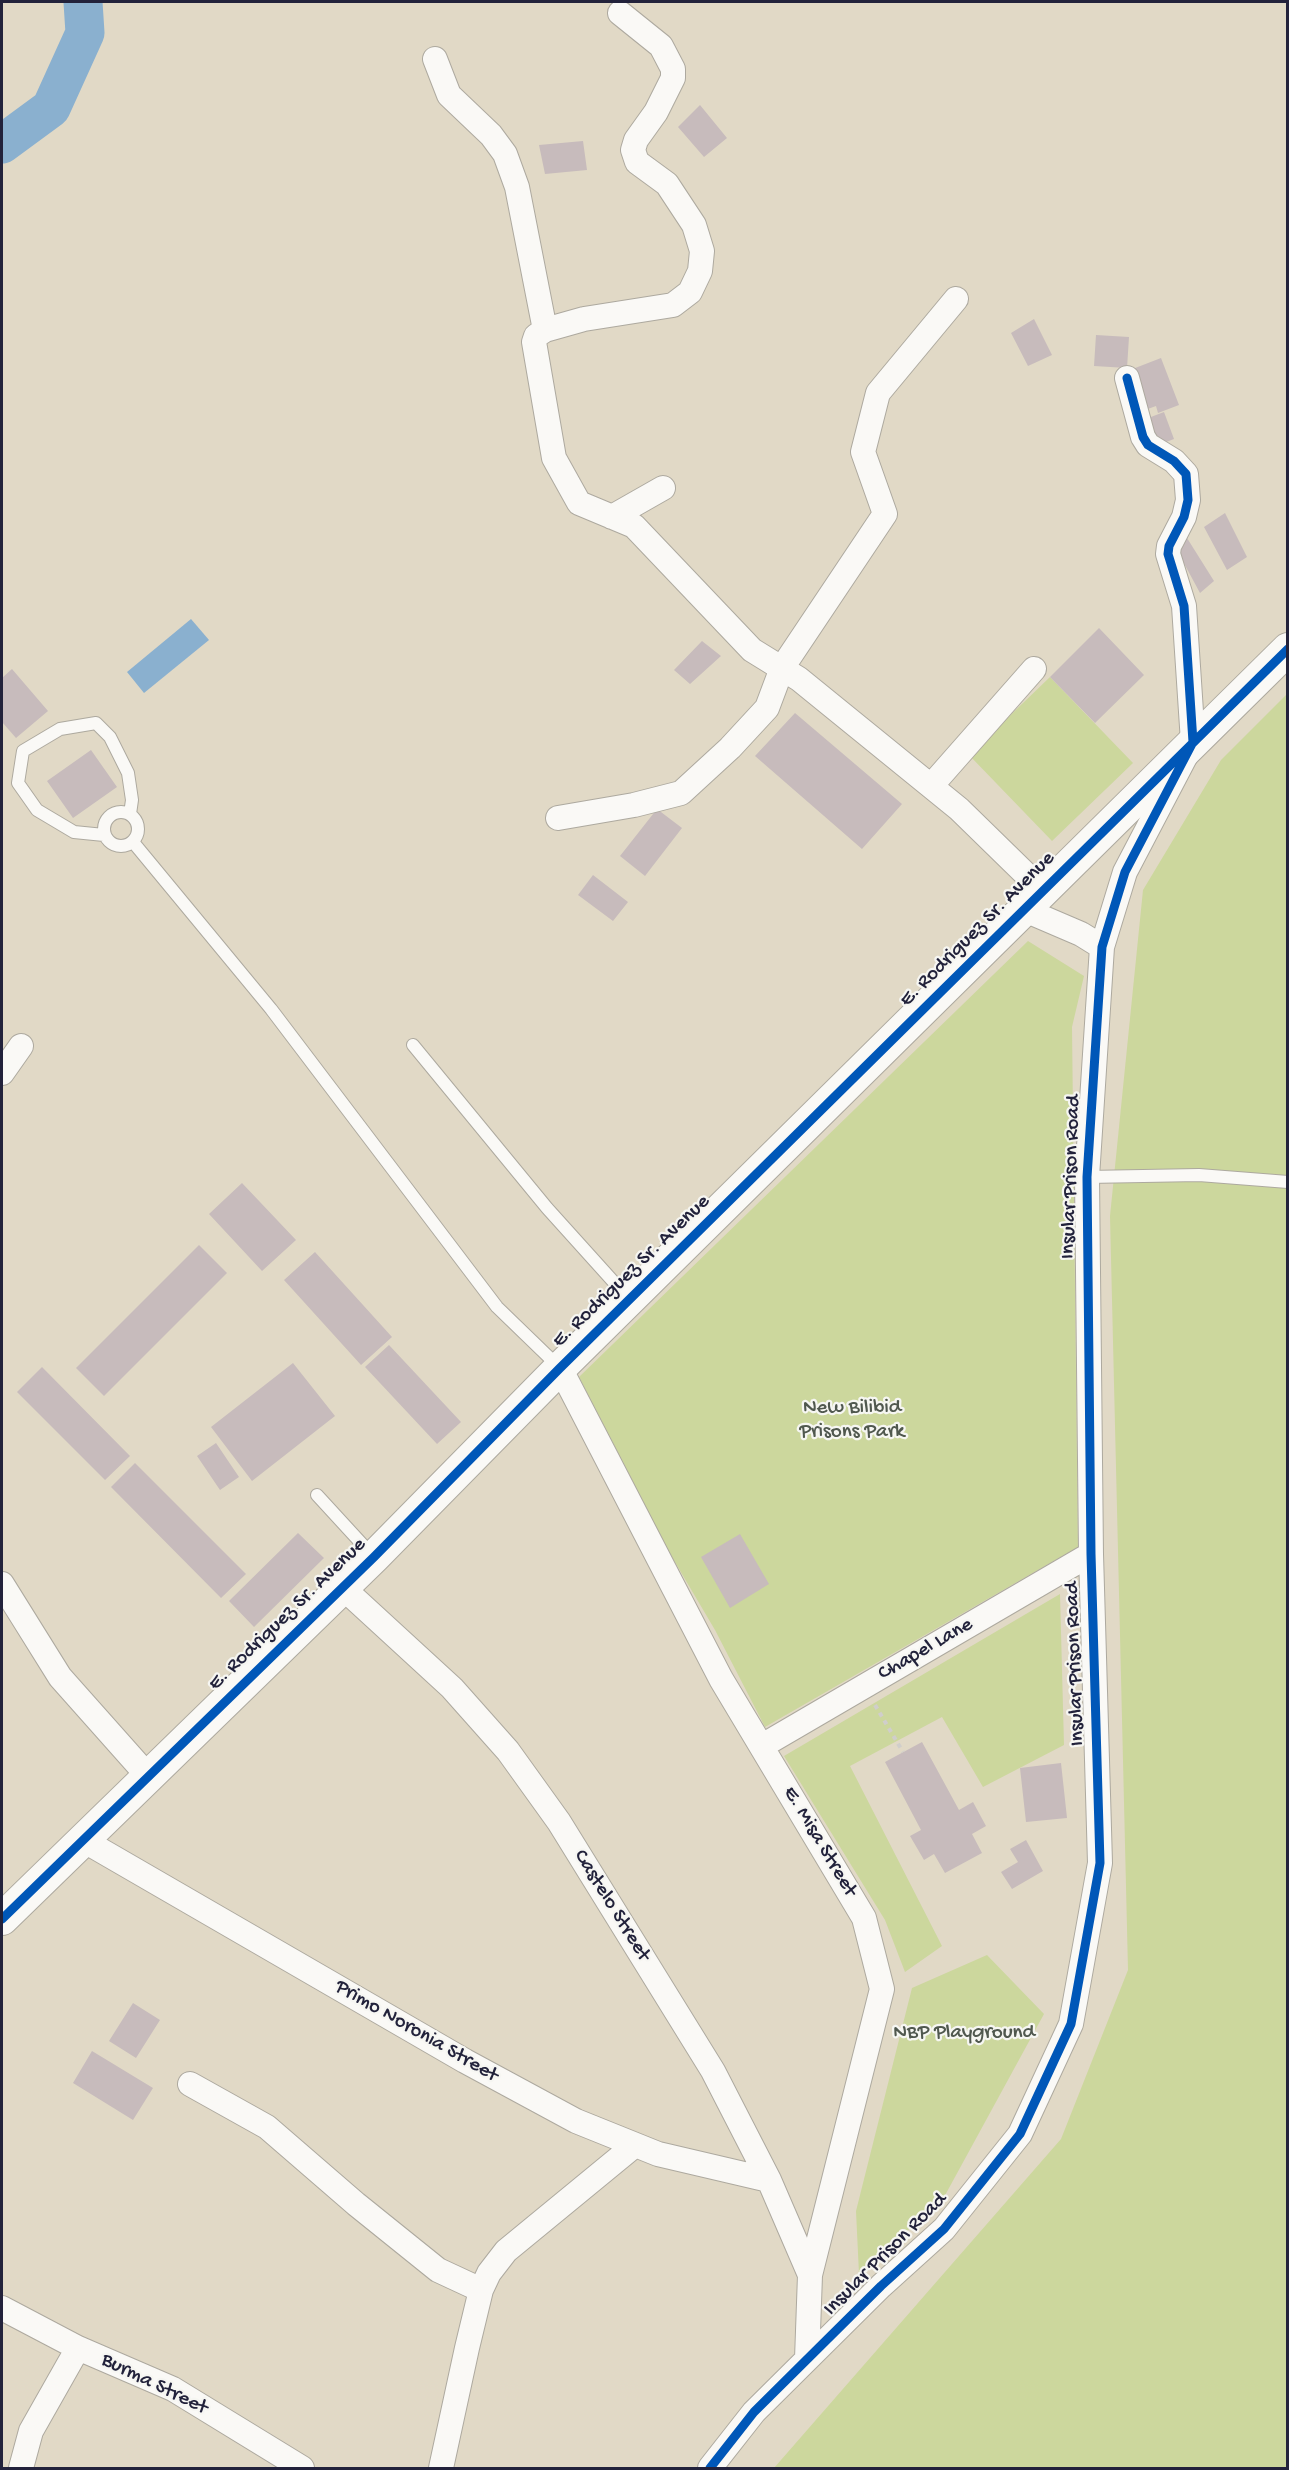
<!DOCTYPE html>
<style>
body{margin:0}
#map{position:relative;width:1289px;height:2470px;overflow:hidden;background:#e1d9c6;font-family:"Gochi Hand",sans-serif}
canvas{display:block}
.frame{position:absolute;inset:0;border:3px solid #22223b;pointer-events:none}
</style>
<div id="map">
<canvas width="1289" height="2470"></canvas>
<div class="frame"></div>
</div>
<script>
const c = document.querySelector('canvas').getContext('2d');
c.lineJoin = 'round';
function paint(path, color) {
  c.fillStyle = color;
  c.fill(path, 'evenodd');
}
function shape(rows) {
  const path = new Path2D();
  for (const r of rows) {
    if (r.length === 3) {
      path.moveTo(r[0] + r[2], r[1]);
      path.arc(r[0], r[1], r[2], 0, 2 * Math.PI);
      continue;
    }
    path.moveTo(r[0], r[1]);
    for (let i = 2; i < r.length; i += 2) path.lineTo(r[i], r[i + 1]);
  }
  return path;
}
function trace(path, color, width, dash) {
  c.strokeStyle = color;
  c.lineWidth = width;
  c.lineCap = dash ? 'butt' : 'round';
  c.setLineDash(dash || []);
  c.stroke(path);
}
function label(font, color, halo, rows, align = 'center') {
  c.font = font + ' "Gochi Hand",sans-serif';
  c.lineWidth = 4.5;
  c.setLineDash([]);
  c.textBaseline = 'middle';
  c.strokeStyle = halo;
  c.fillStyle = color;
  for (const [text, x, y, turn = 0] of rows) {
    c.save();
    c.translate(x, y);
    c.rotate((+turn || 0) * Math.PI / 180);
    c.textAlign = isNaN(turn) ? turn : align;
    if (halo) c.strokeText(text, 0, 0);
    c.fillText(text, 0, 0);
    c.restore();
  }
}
const green = shape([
 [1050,677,1133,763,1052,841,969,755],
 [1287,694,1287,2468,774,2468,1061,2139,1128,1970,1110,1216,1143,890,1221,760],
 [1028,941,1084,976,1072,1027,1078,1547,765,1727,715,1630,669,1552,579,1377],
 [1060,1594,1064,1745,983,1787,942,1717,850,1766,942,1946,905,1972,885,1920,784,1756],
 [987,1955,1044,2014,943,2199,859,2274,856,2211,912,1988]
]);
const water = shape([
 [191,619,209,640,144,693,127,672]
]);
const river = shape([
 [2,144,51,108,85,33,83,2]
]);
const building = shape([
 [700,105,727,138,704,157,678,127],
 [583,141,587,170,545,174,539,145],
 [1034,319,1052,355,1028,366,1011,333],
 [1096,335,1129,337,1127,368,1094,366],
 [1161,358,1179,405,1158,413,1156,406,1145,410,1130,370],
 [1164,412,1174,439,1153,447,1143,420],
 [1225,513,1247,557,1227,570,1204,527],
 [1187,538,1214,581,1200,593,1179,554],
 [1099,628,1144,675,1095,723,1050,677],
 [702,641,721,656,690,684,674,670],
 [12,669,48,711,16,738,2,722,2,678],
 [795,713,902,804,862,849,755,756],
 [91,750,117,787,73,818,47,781],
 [657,809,682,828,645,876,620,856],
 [593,875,628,902,613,921,578,895],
 [242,1183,296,1240,262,1271,209,1214],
 [199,1245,227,1273,104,1396,76,1368],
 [315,1252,392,1337,361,1365,284,1280],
 [389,1345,461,1422,437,1444,365,1367],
 [293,1363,335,1416,252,1481,211,1427],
 [42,1367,130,1456,105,1480,17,1392],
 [216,1443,239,1477,220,1490,197,1456],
 [135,1463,246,1574,221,1598,111,1487],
 [298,1533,324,1558,254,1627,229,1601],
 [740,1534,769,1584,730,1608,701,1557],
 [922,1742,959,1810,973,1802,986,1826,972,1834,982,1853,945,1873,934,1854,924,1860,910,1836,921,1830,885,1762],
 [1061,1763,1067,1818,1026,1822,1020,1768],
 [1026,1840,1043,1871,1012,1889,1001,1872,1018,1862,1010,1849],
 [133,2003,160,2020,136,2058,109,2041],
 [92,2051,153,2088,133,2120,73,2083]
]);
const path = shape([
 [875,1705,903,1752]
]);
const service = shape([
 [121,829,17],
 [104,835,74,832,37,810,18,783,23,751,60,729,96,723,110,737,128,773,132,800,130,814],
 [133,842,271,1009,497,1307,559,1367],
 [413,1045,547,1208,629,1299],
 [1087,1177,1199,1175,1288,1182],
 [317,1495,373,1556]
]);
const minor = shape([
 [620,13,661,46,673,69,673,78,656,112,636,140,633,150,637,162,667,184,694,225,702,251,700,271,690,292,673,305,584,319,545,330,536,336,534,342,554,458,579,503,634,526,752,650,799,679,959,809,1043,891],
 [435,59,449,95,491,135,505,154,517,187,545,330],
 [612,517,663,488],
 [931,786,1034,669],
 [558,818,634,805,681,793,730,748,767,708,782,668,885,514,863,452,878,393,956,299],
 [1025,910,1081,934,1102,947],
 [2,1073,21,1046],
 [560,1368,721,1679,864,1918,882,1989,810,2275,807,2359],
 [2,1584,60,1677,148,1776],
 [342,1587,452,1688,508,1751,559,1822,713,2071,769,2180,810,2275],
 [762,1746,1091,1554],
 [83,1840,465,2061,576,2121,658,2154,769,2180],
 [190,2084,267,2127,356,2204,438,2270,481,2290],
 [2,2308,78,2348,173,2389,302,2468],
 [21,2468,31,2431,78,2348],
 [441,2468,467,2348,481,2290,489,2273,506,2251,635,2145],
 [710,2468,754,2412,881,2286,944,2229,1020,2134,1071,2024,1100,1863,1091,1554,1087,1177,1102,947,1125,872,1193,742,1184,606,1168,554,1169,546,1184,517,1188,500,1186,474,1174,461,1148,445,1143,437,1127,378]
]);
const tertiary = shape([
 [2,1919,374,1557,560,1368,1288,649]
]);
const cycleway = shape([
 [2,1919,374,1557,560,1368,1288,649],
 [710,2468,754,2412,881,2286,944,2229,1020,2134,1071,2024,1100,1863,1091,1554,1087,1177,1102,947,1125,872,1193,742,1184,606,1168,554,1169,546,1184,517,1188,500,1186,474,1174,461,1148,445,1143,437,1127,378]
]);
const streetNames = [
 ["E. Rodriguez Sr. Avenue",978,930,-45],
 ["Insular Prison Road",1072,1177,-88],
 ["E. Rodriguez Sr. Avenue",632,1272,-44],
 ["E. Rodriguez Sr. Avenue",288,1615,-44],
 ["Chapel Lane",926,1650,-30],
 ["Insular Prison Road",1076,1664,-92],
 ["E. Misa Street",819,1842,59],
 ["Castelo Street",611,1906,58],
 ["Primo Noronia Street",416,2032,30],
 ["Insular Prison Road",886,2255,-45],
 ["Burma Street",154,2385,26]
];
const parkNames = [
 ["New Bilibid",852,1409],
 ["Prisons Park",852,1433],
 ["NBP Playground",964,2034]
];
paint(green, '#ccd79d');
paint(water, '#8ab0cf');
trace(river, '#8ab0cf', 39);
paint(building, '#c7bbbc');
trace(service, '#ada99f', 14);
trace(minor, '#ada99f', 26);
trace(tertiary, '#ada99f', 34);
trace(path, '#d0cecb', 4, [4.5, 4.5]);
trace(service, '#faf9f6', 12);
trace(minor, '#faf9f6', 24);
trace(tertiary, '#faf9f6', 32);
trace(cycleway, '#0057b8', 9);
label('21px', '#22223b', '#f6f6f2', streetNames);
label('21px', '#50584e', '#f6f6f2', parkNames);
</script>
